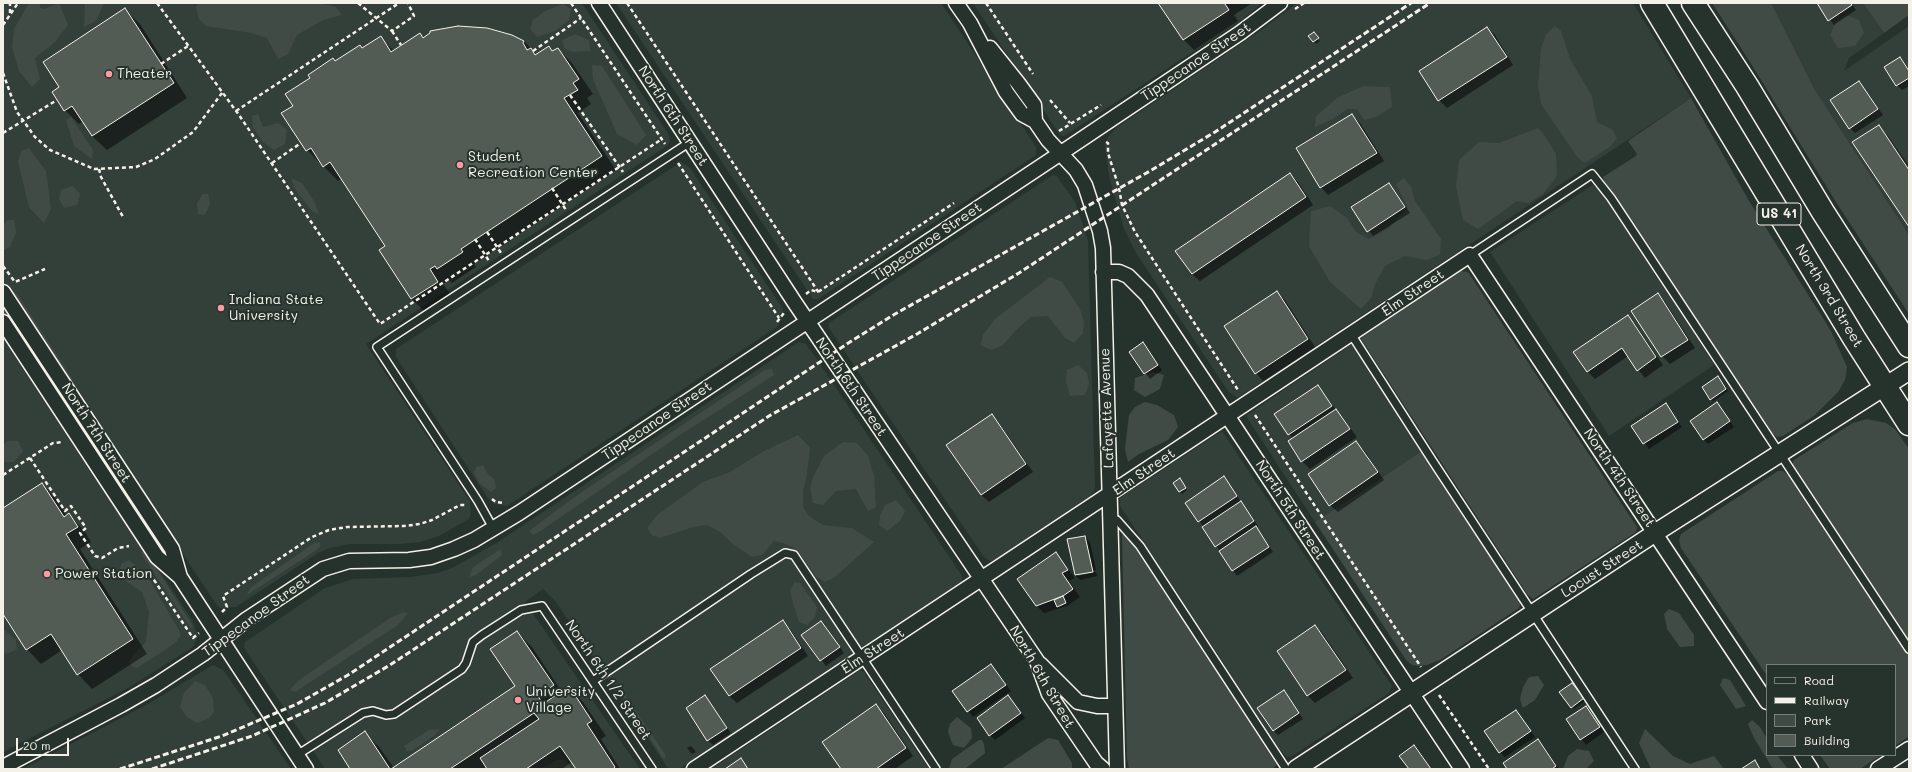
<!DOCTYPE html>
<style>
body{margin:0}
#map{position:relative;width:1912px;height:772px;overflow:hidden;background:#26332d;font-family:Mali,sans-serif}
canvas{display:block}
.frame{position:absolute;inset:0;border:4px solid #f4f1e8;pointer-events:none}
.legend{position:absolute;left:1766px;top:664px;width:130px;height:92px;box-sizing:border-box;background:#26332d;border:1px solid #787f78;margin:0;padding:5px 7px;list-style:none;font-size:12px;color:#f4f1e8}
.legend li{display:flex;align-items:center;gap:8px;height:20px}
.legend b{width:20px;border:1px solid #787f78}
.scale{position:absolute;left:16px;top:738px;width:53px;height:18px;box-sizing:border-box;border:2px solid #f4f1e8;border-top:0;padding-left:5px;font-size:12px;line-height:14px;white-space:nowrap;color:#f4f1e8;-webkit-text-stroke:3px #26332d;paint-order:stroke}
</style>
<div id="map">
<canvas width="1912" height="772"></canvas>
<div class="frame"></div>
<ul class="legend">
<li><b style="height:5px;background:#26332d"></b>Road</li>
<li><b style="height:5px;background:#f4f1e8"></b>Railway</li>
<li><b style="height:11px;background:#414b45"></b>Park</li>
<li><b style="height:11px;background:#525c55"></b>Building</li>
</ul>
<div class="scale">20 m</div>
</div>
<script>
const c = document.querySelector('canvas').getContext('2d');
c.lineJoin = 'round';
function paint(path, color) {
  c.fillStyle = color;
  c.fill(path, 'evenodd');
}
function shape(rows) {
  const path = new Path2D();
  for (const r of rows) {
    path.moveTo(r[0], r[1]);
    for (let i = 2; i < r.length; i += 2) path.lineTo(r[i], r[i + 1]);
  }
  return path;
}
function trace(path, color, width, dash) {
  c.strokeStyle = color;
  c.lineWidth = width;
  c.lineCap = dash ? 'butt' : 'round';
  c.setLineDash(dash || []);
  c.stroke(path);
}
function label(font, color, halo, rows, align = 'center') {
  c.font = font + ' Mali,sans-serif';
  c.lineWidth = 4;
  c.setLineDash([]);
  c.textBaseline = 'middle';
  c.strokeStyle = halo;
  c.fillStyle = color;
  for (const [text, x, y, turn = 0] of rows) {
    c.save();
    c.translate(x, y);
    c.rotate((+turn || 0) * Math.PI / 180);
    c.textAlign = isNaN(turn) ? turn : align;
    if (halo) c.strokeText(text, 0, 0);
    c.fillText(text, 0, 0);
    c.restore();
  }
}
const built = shape([
 [3,3,582,3,669,135,670,140,668,145,366,344,470,501,471,514,469,519,439,536,420,542,399,544,349,544,330,548,318,553,236,607,220,608,216,604,3,281],
 [616,3,941,3,1036,147,1036,155,818,299,813,299],
 [973,3,1262,3,1243,19,1064,136,1060,135],
 [1297,3,1633,3,1691,98,1239,397,1236,397,1228,391,1136,253,1124,229,1109,177,1105,146,1108,137,1116,128,1264,28],
 [1771,3,1863,3,1884,33,1849,58,1844,71,1909,26,1909,235,1815,90],
 [681,162,690,168,783,309,782,318,778,326,507,506,494,504,487,497,396,357,396,349],
 [1053,175,1057,176,1075,202,1088,241,1095,488,1090,497,991,562,984,557,865,382,829,328,829,323],
 [1593,185,1609,199,1714,365,1609,436,1490,252],
 [3,333,192,620,198,636,193,647,128,688,3,752],
 [799,342,806,344,814,355,962,576,962,581,679,769,669,769,667,767,556,602,543,589,525,602,640,769,325,769,248,654,244,647,245,642,325,588,353,579,411,577,438,573,454,567,498,542],
 [1352,344,1422,451,1315,522,1247,418,1247,415],
 [1222,431,1392,686,1389,693,1292,756,1287,757,1280,750,1120,506,1120,498,1124,495],
 [213,665,223,670,229,678,291,769,23,769,148,704],
 [860,670,864,672,929,769,711,769]
]);
const green = shape([
 [29,3,40,3,40,8,44,9,59,3,68,25,55,42,35,58,40,79,32,87,19,71,12,47,14,29],
 [85,3,104,3,96,21,84,27],
 [198,3,318,3,336,7,342,15,323,20,297,35,288,54,278,59,267,38,251,33,206,26,199,19,196,8],
 [1712,3,1771,3,1815,90,1909,235,1909,314,1836,202,1750,62],
 [1863,3,1909,3,1909,15,1884,33],
 [563,4,571,9,569,20,555,31,537,37,530,29,533,20,545,11],
 [1847,15,1859,20,1864,33,1855,46,1838,48,1830,35,1836,22],
 [1555,26,1561,31,1570,59,1592,96,1597,122,1613,130,1617,138,1611,146,1585,163,1578,158,1541,104,1538,86,1541,49,1546,34],
 [575,34,589,40,590,51,573,52,565,49,562,40],
 [592,65,602,66,646,135,637,145,617,134,593,79],
 [1363,86,1390,87,1392,107,1376,117,1364,120,1357,109,1347,109,1333,119,1315,127,1316,116,1337,98],
 [1691,98,1749,201,1831,331,1847,367,1845,380,1838,392,1815,415,1783,436,1777,437,1773,434,1604,181,1603,177,1636,156,1637,154,1628,141],
 [258,114,263,127,278,123,287,130,285,144,274,150,263,142,253,127,252,116],
 [71,117,93,150,92,159,74,146,66,120],
 [1538,128,1543,133,1556,154,1557,176,1543,194,1529,203,1517,201,1478,229,1463,220,1456,187,1459,160,1479,142,1499,143],
 [29,148,46,171,51,209,44,223,29,207,18,162,21,151],
 [291,178,302,183,314,201,319,214,313,212,296,191],
 [1404,178,1411,187,1415,201,1441,239,1440,255,1426,260,1405,256,1385,266,1375,284,1371,298,1361,309,1330,282,1309,246,1311,211,1330,206,1347,218,1356,232,1369,239,1389,228,1408,208,1396,184],
 [73,186,80,194,77,205,64,208,59,199,61,190],
 [203,194,208,194,210,204,205,215,198,214,197,203],
 [7,220,14,220,16,233,10,247,3,250,3,227],
 [1461,271,1468,272,1637,527,1636,532,1533,599,1527,594,1361,339,1362,337],
 [1050,277,1062,282,1080,309,1084,321,1083,333,1074,343,1065,338,1048,316,1031,317,1016,330,1003,345,991,350,980,345,983,335,995,319],
 [12,290,18,295,73,380,70,380],
 [3,302,76,414,75,417,72,417,3,312],
 [1078,365,1087,373,1089,384,1085,395,1070,396,1066,381,1067,370],
 [772,369,774,375,762,383,680,435,539,532,533,535,529,531,576,496,765,370],
 [1153,372,1164,375,1160,389,1145,397,1134,390,1135,378],
 [1145,402,1157,405,1174,415,1178,427,1168,440,1139,454,1128,462,1125,449,1129,415,1135,407],
 [1867,419,1886,423,1895,429,1909,449,1909,643,1793,471,1792,464,1794,460,1853,423],
 [798,435,810,448,807,474,803,491,803,507,809,516,823,525,852,528,874,542,835,577,825,582,816,577,801,555,792,547,783,543,774,541,762,555,752,557,734,545,720,532,707,525,693,527,660,538,652,535,647,528,657,515,703,482,730,472,764,451],
 [8,441,18,441,23,451,14,462,4,462,3,444],
 [843,442,857,443,868,456,874,476,876,507,868,511,856,489,836,491,823,505,813,503,810,488,813,477,824,456],
 [1422,451,1520,600,1520,605,1519,608,1440,660,1427,665,1418,666,1412,665,1406,660,1315,522],
 [100,453,103,453,167,551,166,555,163,554,98,455],
 [483,465,488,474,494,479,496,488,491,492,479,483,474,473,476,467],
 [1778,471,1783,471,1789,476,1909,655,1909,736,1895,746,1895,665,1767,665,1767,676,1681,548,1679,540,1681,534],
 [896,500,905,511,900,521,887,531,879,525,880,516,885,505],
 [1122,535,1125,535,1132,542,1138,550,1277,765,1272,769,1129,769,1127,758],
 [320,542,320,547,312,553,247,595,250,588,314,543],
 [501,549,502,555,476,575,469,577,473,567],
 [143,550,146,552,193,626,191,629,142,555,141,552],
 [129,560,148,577,181,634,177,641,168,648,137,668,133,667,129,662,133,655,146,642,149,612,142,592,127,582,119,574,121,564],
 [794,582,800,583,803,587,817,607,815,617,807,625,799,622,793,603,790,591],
 [1669,609,1679,613,1694,635,1694,646,1680,647,1667,629,1664,614],
 [403,612,408,613,398,625,295,692,290,690,295,684,302,678,390,618],
 [3,629,16,640,17,649,7,654,3,653],
 [1538,676,1544,685,1535,700,1523,708,1520,699,1523,687,1529,677],
 [1723,678,1730,680,1746,706,1736,709,1720,685],
 [195,681,205,685,213,698,214,712,208,719,197,723,187,717,180,707,184,693],
 [616,685,622,690,665,754,666,759,662,757],
 [957,717,971,728,972,738,964,748,953,745,948,732,950,724],
 [1752,720,1760,727,1767,739,1767,755,1777,755,1788,769,1773,769,1754,738,1748,724],
 [440,729,435,735,413,750,407,751,404,746,429,730],
 [1645,729,1673,756,1690,764,1714,756,1724,769,1651,769,1639,743],
 [1048,738,1058,740,1072,763,1072,769,1001,769],
 [979,740,982,740,984,744,985,753,965,769,949,769,952,759],
 [1577,749,1589,751,1594,761,1586,769,1563,769,1568,756],
 [1820,755,1881,755,1860,769,1830,769],
 [564,759,572,769,562,769,559,767,554,769,539,769,557,760]
]);
const shadow = shape([
 [1159,3,1252,3,1234,15,1238,21,1194,50,1184,40],
 [1818,3,1851,3,1856,10,1834,25],
 [125,10,140,24,187,98,107,150,92,136,83,122,79,124,65,110,60,87],
 [1487,28,1495,35,1513,65,1447,108,1439,100,1420,71],
 [420,34,424,38,524,41,537,55,549,48,553,52,558,49,572,63,593,94,587,98,591,104,578,113,616,170,474,264,476,267,452,283,449,280,443,284,452,296,426,313,412,299,380,251,386,246,342,178,338,181,307,150,283,113,294,106,336,62,362,49,380,37,394,51],
 [1316,36,1320,41,1316,44,1310,37],
 [1900,58,1909,69,1909,86,1902,90,1897,85],
 [1859,82,1883,115,1855,133,1850,128],
 [1352,115,1360,123,1384,161,1328,195,1321,187],
 [1878,126,1888,136,1909,166,1909,225],
 [1290,174,1298,182,1313,205,1200,281,1192,274,1177,251],
 [1389,184,1410,213,1373,236,1353,208],
 [1277,292,1285,300,1315,347,1263,381,1256,373],
 [1658,295,1665,302,1695,348,1670,364,1662,356],
 [1628,317,1635,324,1663,365,1645,378,1628,356,1595,379,1587,371],
 [1143,344,1162,370,1150,379,1130,352],
 [1720,380,1728,391,1713,401,1711,399],
 [1318,386,1357,437,1310,469,1302,461,1293,439,1276,415],
 [1717,404,1734,427,1708,444,1703,439],
 [1666,405,1682,427,1649,449,1633,426],
 [992,415,999,423,1033,472,989,502,981,495],
 [1356,443,1364,450,1384,480,1338,512,1330,505],
 [1224,478,1258,526,1256,528,1273,552,1237,576,1187,503],
 [1182,482,1187,490,1182,494,1180,492],
 [42,484,56,499,67,516,69,515,83,529,91,542,80,549,147,654,92,689,78,674,62,650,41,664,27,649,3,614,3,509],
 [1085,537,1090,542,1096,570,1078,574,1078,576,1096,572,1097,576,1080,580,1075,575],
 [1056,554,1075,578,1069,581,1080,597,1067,606,1044,613,1037,606],
 [783,622,790,629,808,656,737,703,729,696],
 [1315,626,1323,634,1353,678,1315,703,1308,696,1278,651],
 [826,627,844,653,826,666,803,635],
 [517,632,532,647,562,692,569,688,583,702,606,736,601,739,620,769,577,769,572,762,562,769,352,769,365,733,379,747,394,768,517,687],
 [991,665,1011,691,973,717,954,691],
 [1574,686,1585,701,1574,709,1572,707],
 [1284,692,1303,719,1278,735,1273,730],
 [705,696,731,733,713,745,708,740],
 [1008,696,1025,718,995,740,990,735],
 [876,706,884,713,913,756,895,769,842,769],
 [1586,707,1604,732,1586,745,1567,719],
 [1516,711,1535,737,1505,757,1500,752],
 [1537,740,1545,748,1559,769,1508,769],
 [691,746,696,752,692,754,687,748],
 [1414,746,1419,751,1431,769,1410,769]
]);
const building = shape([
 [1158,3,1226,3,1225,4,1229,10,1183,40,1158,3],
 [1817,3,1850,3,1852,5,1828,21,1817,3],
 [125,8,174,83,92,136,72,106,64,111,52,92,59,87,43,62,125,8],
 [458,26,487,28,512,35,524,41,523,43,527,50,531,48,535,55,549,46,552,51,558,48,579,79,573,83,578,90,564,98,602,156,461,249,463,252,437,269,435,266,430,269,438,282,411,299,379,250,385,246,330,162,323,167,311,148,306,151,281,113,293,106,285,94,310,78,308,75,333,58,335,61,360,45,362,48,381,36,391,52,420,33,423,38,430,33,430,31,458,26],
 [1487,27,1507,57,1438,101,1419,71,1487,27],
 [1314,32,1319,38,1313,42,1308,36,1314,32],
 [1900,57,1909,71,1909,78,1896,86,1884,67,1900,57],
 [1859,81,1878,109,1849,129,1830,100,1859,81],
 [1352,114,1377,153,1320,188,1296,148,1352,114],
 [1879,125,1909,170,1909,227,1852,142,1879,125],
 [1290,173,1306,197,1192,274,1175,251,1290,173],
 [1389,183,1405,207,1367,232,1351,207,1389,183],
 [1277,291,1308,339,1255,374,1224,326,1277,291],
 [1658,293,1688,340,1661,357,1631,311,1658,293],
 [1628,315,1656,357,1637,371,1622,348,1587,372,1573,352,1628,315],
 [1143,342,1158,365,1144,374,1129,352,1143,342],
 [1718,376,1726,389,1710,400,1702,387,1718,376],
 [1318,385,1332,406,1288,435,1274,414,1318,385],
 [1717,402,1730,421,1703,440,1690,421,1717,402],
 [1666,403,1678,422,1643,444,1631,426,1666,403],
 [1336,409,1350,429,1301,462,1288,441,1336,409],
 [992,414,1026,464,981,495,946,445,992,414],
 [1356,441,1378,472,1329,506,1308,474,1356,441],
 [1224,476,1237,496,1198,522,1185,503,1224,476],
 [1180,478,1186,488,1179,492,1173,483,1180,478],
 [42,483,64,517,69,513,78,527,66,534,133,639,77,675,51,634,26,650,3,614,3,508,42,483],
 [1241,501,1254,521,1215,547,1202,527,1241,501],
 [1256,526,1269,547,1232,571,1219,551,1256,526],
 [1085,536,1093,572,1075,575,1067,539,1085,536],
 [1056,552,1068,570,1062,573,1073,589,1063,596,1036,606,1017,579,1056,552],
 [1063,596,1066,603,1057,607,1054,600,1063,596],
 [783,620,801,648,729,696,710,669,783,620],
 [821,621,840,647,820,661,801,635,821,621],
 [1315,625,1346,670,1307,696,1277,651,1315,625],
 [517,631,554,685,538,696,543,704,569,686,592,721,587,724,615,767,613,769,576,769,560,746,526,769,487,769,480,758,539,719,534,713,450,769,391,769,515,686,490,649,517,631],
 [991,664,1006,685,967,712,952,691,991,664],
 [1572,683,1584,698,1571,708,1559,692,1572,683],
 [1284,690,1299,713,1273,731,1257,708,1284,690],
 [705,695,727,728,707,741,686,708,705,695],
 [1008,695,1021,713,989,736,977,718,1008,695],
 [876,704,906,748,876,769,841,769,822,742,876,704],
 [1586,706,1600,727,1580,740,1566,719,1586,706],
 [1516,710,1531,731,1499,753,1484,731,1516,710],
 [365,731,390,769,350,769,338,750,365,731],
 [1538,739,1556,766,1552,769,1507,769,1503,763,1538,739],
 [1414,745,1431,769,1409,769,1399,756,1414,745],
 [741,758,748,769,725,769,741,758],
 [1755,760,1760,769,1741,769,1755,760]
]);
const path = shape([
 [157,3,239,115,380,324,662,139],
 [358,3,392,31,414,16,408,3],
 [571,3,665,144],
 [627,3,819,293],
 [986,3,1033,74],
 [1295,9,1304,3],
 [10,13,10,3],
 [3,25,18,3],
 [392,31,401,45],
 [533,51,581,18],
 [161,64,188,46],
 [3,73,17,112,35,137,50,150,94,169,136,167,155,159,193,132,222,93],
 [570,95,623,172],
 [1050,100,1070,123],
 [236,111,399,3],
 [1059,131,1101,105],
 [3,133,57,100],
 [1106,142,1108,143,1108,153,1119,188,1122,205,1135,232,1238,390],
 [272,163,301,143],
 [678,163,779,318],
 [99,169,101,177,123,217],
 [552,188,566,210],
 [487,232,501,253],
 [475,239,489,261],
 [3,266,15,282,45,269],
 [806,294,811,290,818,292,954,203],
 [777,322,784,313],
 [1255,415,1421,667],
 [30,458,65,511,71,506,86,528,80,533,95,556,102,558,118,548,129,546],
 [3,475,53,443,63,442],
 [492,499,496,502,504,503],
 [150,574,193,638,199,633],
 [222,612,227,607,223,596,312,537,329,530,347,527,404,526,420,524,432,520,460,505,466,505],
 [1439,695,1489,769]
]);
const service = shape([
 [1470,255,1592,174,1611,198,1909,649],
 [1351,334,1432,460,1635,769],
 [1110,519,1117,520,1140,546,1286,769],
 [493,528,478,501,377,347,690,142],
 [593,681,751,574,785,553,794,555,936,769],
 [297,755,363,713,373,711,386,715,394,714,462,669,466,663,473,642,482,635,521,610,542,606,652,769]
]);
const minor = shape([
 [599,3,795,303,1037,661,1049,694,1096,763,1103,769],
 [956,3,970,23,1006,92,1022,114,1035,121,1048,140,1076,170,1085,185,1100,231,1103,248,1117,769],
 [990,48,1018,83,1034,105,1035,121],
 [1103,272,1119,272,1128,276,1147,295,1462,769],
 [3,292,172,549,180,577],
 [3,322,157,557,180,577,306,769],
 [1040,664,1078,702,1097,706,1115,706],
 [1802,755,1811,769],
 [3,767,121,705,156,685,203,654,247,619,323,569,349,561,409,560,431,557,454,549,474,540,519,513,1061,153,1240,33,1280,3],
 [694,769,1470,255,1767,702],
 [1878,769,1909,749]
]);
const tertiary = shape([
 [1296,769,1655,533,1909,371]
]);
const trunk = shape([
 [1652,3,1854,338,1909,424],
 [1693,3,1747,86,1823,212,1909,346]
]);
const rail = shape([
 [120,769,222,736,297,704,348,675,853,340,895,314,1150,171,1215,132,1411,3],
 [152,769,252,736,325,703,390,665,769,416,917,334,1019,273,1430,3]
]);
const markers = [
 [109,74,4,"#ff9aa2"],
 [460,165,4,"#ff9aa2"],
 [221,308,4,"#ff9aa2"],
 [47,574,4,"#ff9aa2"],
 [518,700,4,"#ff9aa2"]
];
const shields = [
 [1779,214,44]
];
const shieldNames = [
 ["US 41",1779,214]
];
const streetNames = [
 ["Tippecanoe Street",1196,62,-34],
 ["North 6th Street",673,116,57],
 ["Tippecanoe Street",927,242,-34],
 ["Elm Street",1413,293,-34],
 ["North 3rd Street",1829,296,59],
 ["North 6th Street",851,387,56],
 ["Lafayette Avenue",1107,408,-92],
 ["Tippecanoe Street",657,421,-34],
 ["North 7th Street",96,433,57],
 ["Elm Street",1144,472,-34],
 ["North 4th Street",1619,478,56],
 ["North 5th Street",1290,510,57],
 ["Locust Street",1602,569,-33],
 ["Tippecanoe Street",256,616,-36],
 ["Elm Street",873,651,-33],
 ["North 6th Street",1042,677,60],
 ["North 6th 1/2 Street",608,680,56]
];
const poiNames = [
 ["Theater",117,74],
 ["Student",468,157],
 ["Recreation Center",468,173],
 ["Indiana State",229,300],
 ["University",229,316],
 ["Power Station",55,574],
 ["University",526,692],
 ["Village",526,708]
];
paint(built, '#333f39');
paint(green, '#414b45');
paint(shadow, '#0007');
paint(building, '#525c55');
trace(building, '#f4f1e8', 1);
trace(service, '#f4f1e8', 10);
trace(minor, '#f4f1e8', 17);
trace(tertiary, '#f4f1e8', 20);
trace(trunk, '#f4f1e8', 25);
trace(path, '#f4f1e8', 2.5, [4, 3]);
trace(service, '#26332d', 7);
trace(minor, '#26332d', 14);
trace(tertiary, '#26332d', 17);
trace(trunk, '#26332d', 22);
trace(rail, '#f4f1e8', 3, [6, 3]);
for (const [x, y, r, color] of markers) {
  const dot = new Path2D();
  dot.arc(x, y, r, 0, 2 * Math.PI);
  c.fillStyle = color;
  c.fill(dot);
  trace(dot, '#26332d', 1.5);
}
for (const [x, y, w] of shields) {
  const box = new Path2D();
  box.roundRect(x - w / 2, y - 11, w, 22, 3);
  c.fillStyle = '#26332d';
  c.fill(box);
  trace(box, '#f4f1e8', 1);
}
label('bold 13px', '#f4f1e8', null, shieldNames);
label('14px', '#f4f1e8', '#26332d', streetNames);
label('14px', '#f4f1e8', '#26332d', poiNames, 'left');
</script>
